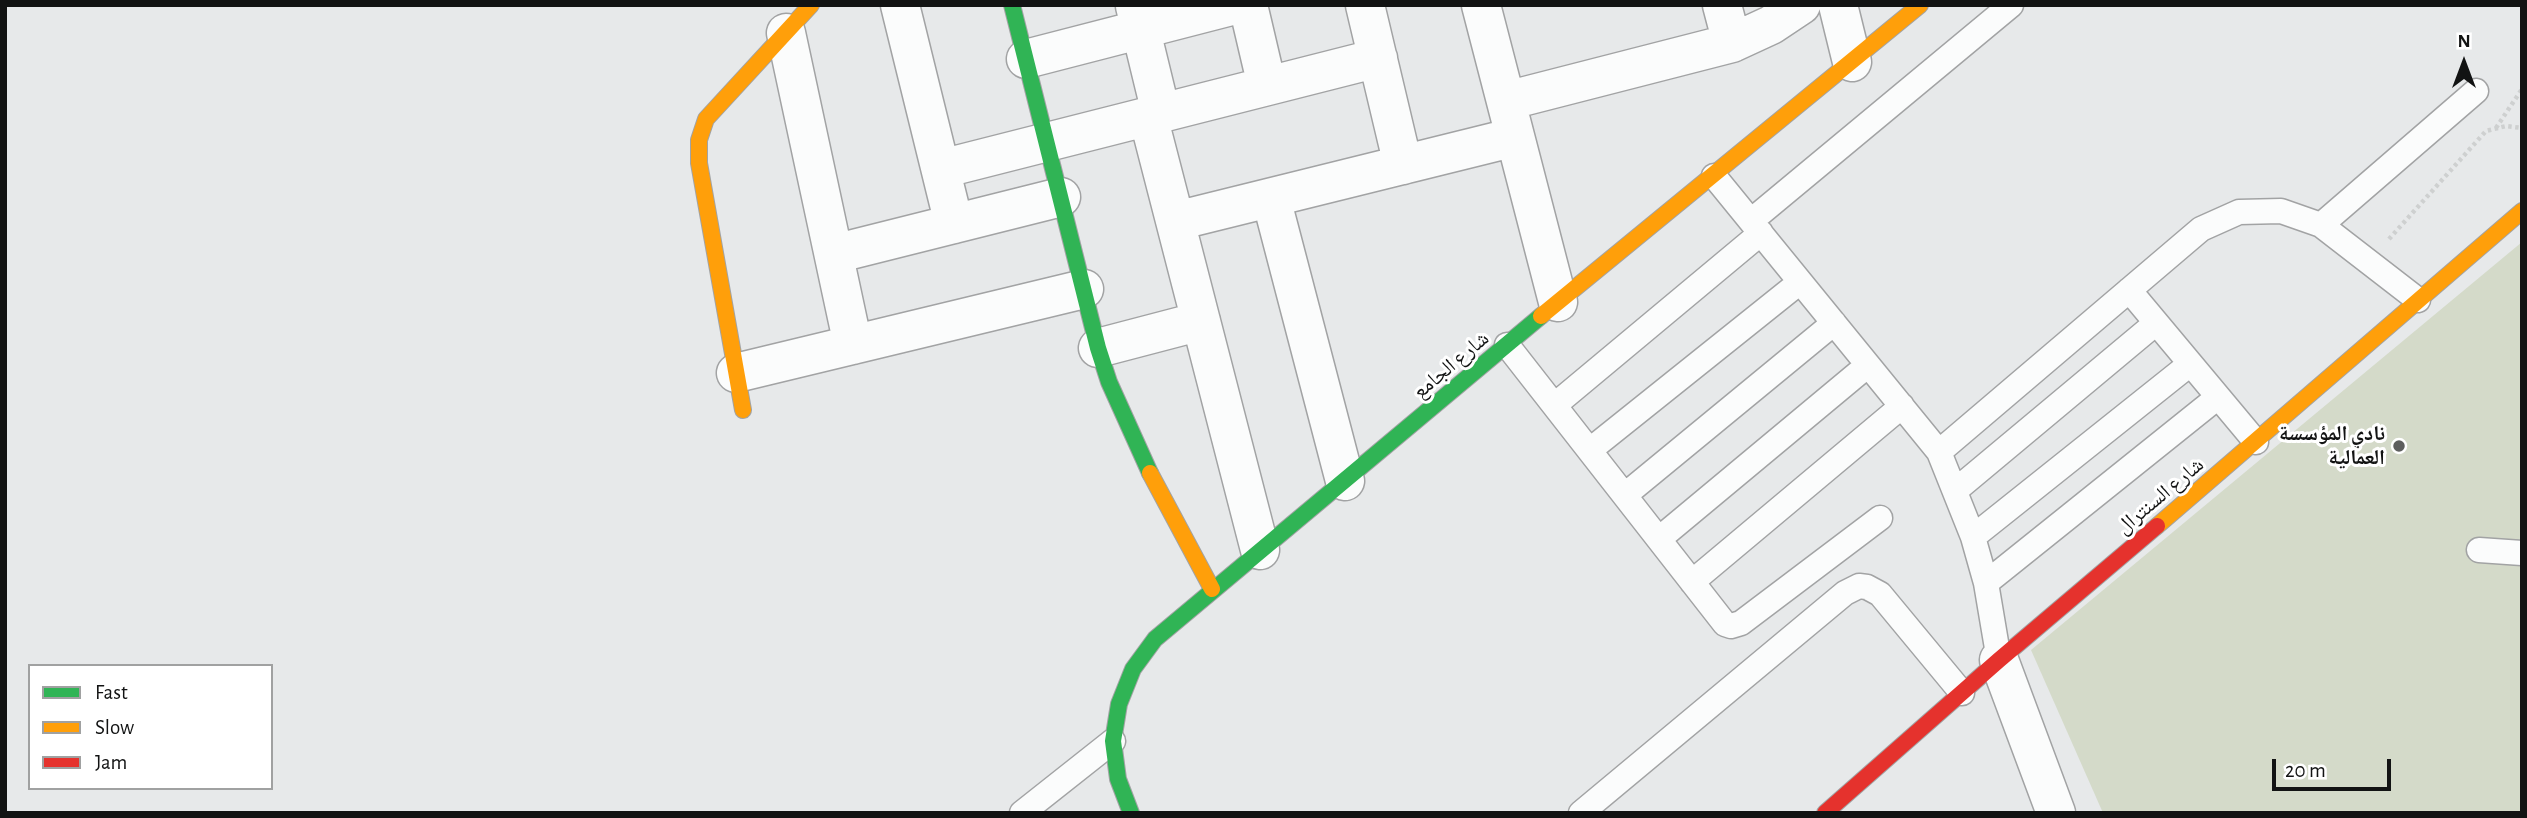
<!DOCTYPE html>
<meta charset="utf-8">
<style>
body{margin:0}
#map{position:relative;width:2527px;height:818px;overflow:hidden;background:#e7e9ea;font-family:"Alegreya Sans",sans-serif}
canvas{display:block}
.frame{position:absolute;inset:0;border:7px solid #121313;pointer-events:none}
.legend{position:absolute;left:28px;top:664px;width:245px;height:126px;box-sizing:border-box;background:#fff;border:2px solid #a0a1a1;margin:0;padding:9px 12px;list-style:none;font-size:21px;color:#121313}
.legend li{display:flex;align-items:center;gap:14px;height:35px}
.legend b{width:35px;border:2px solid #a0a1a1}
.north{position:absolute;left:2429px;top:28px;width:70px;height:70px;-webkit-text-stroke:5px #fff;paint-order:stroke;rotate:0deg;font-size:19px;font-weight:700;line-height:28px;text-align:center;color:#121313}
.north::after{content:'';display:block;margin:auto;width:24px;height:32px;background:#121313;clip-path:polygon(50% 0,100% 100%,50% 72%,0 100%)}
.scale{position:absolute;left:2272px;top:759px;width:119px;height:32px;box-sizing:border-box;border:4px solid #121313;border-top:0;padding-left:9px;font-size:21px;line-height:24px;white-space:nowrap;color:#121313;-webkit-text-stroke:5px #fff;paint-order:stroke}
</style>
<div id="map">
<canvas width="2527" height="818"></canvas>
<div class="frame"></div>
<ul class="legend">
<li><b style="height:9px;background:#30b455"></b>Fast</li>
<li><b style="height:9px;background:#ff9f0a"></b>Slow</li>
<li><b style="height:9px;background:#e5322d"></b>Jam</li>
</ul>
<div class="north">N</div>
<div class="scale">20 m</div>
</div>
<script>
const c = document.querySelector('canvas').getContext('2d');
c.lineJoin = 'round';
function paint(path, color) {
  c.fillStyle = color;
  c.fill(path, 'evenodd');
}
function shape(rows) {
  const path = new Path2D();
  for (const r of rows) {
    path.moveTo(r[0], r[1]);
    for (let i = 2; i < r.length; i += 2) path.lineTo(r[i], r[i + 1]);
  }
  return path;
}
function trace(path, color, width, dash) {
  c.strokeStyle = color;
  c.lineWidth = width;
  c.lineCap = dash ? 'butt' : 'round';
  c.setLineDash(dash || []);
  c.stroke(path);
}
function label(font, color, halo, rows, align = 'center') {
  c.font = font + ' "Alegreya Sans","Noto Naskh Arabic",sans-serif';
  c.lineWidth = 6;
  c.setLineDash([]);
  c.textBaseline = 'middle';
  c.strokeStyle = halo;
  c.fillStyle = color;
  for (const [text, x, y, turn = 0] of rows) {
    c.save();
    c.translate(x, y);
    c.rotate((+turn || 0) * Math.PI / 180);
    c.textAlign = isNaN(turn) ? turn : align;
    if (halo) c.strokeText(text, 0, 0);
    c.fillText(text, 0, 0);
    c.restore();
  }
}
const green = shape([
 [2522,242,2522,813,2103,813,2031,650]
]);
const path = shape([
 [2496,128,2522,89],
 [2389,239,2486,131,2506,126,2522,128]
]);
const lane = shape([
 [1714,176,1939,452,1973,537,1986,583,1999,660],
 [1751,221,2011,5],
 [2321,225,2476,91],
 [2129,290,2256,442],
 [1507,345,1725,624,1731,626,1741,623,1880,518],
 [1556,404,1761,233],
 [1590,450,1800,282],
 [1939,452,2201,229,2239,212,2281,211,2321,225,2418,300],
 [1956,490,2156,323],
 [1625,495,1834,323],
 [1973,537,2190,364],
 [1659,539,1868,365],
 [2479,550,2522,553],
 [1692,582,1902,406],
 [1986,583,2218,397],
 [1022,813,1113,741],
 [1581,813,1845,593,1859,586,1867,587,1880,594,1962,693]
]);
const street = shape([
 [900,5,954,224],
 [1248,5,1267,86],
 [1365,5,1403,165],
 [1481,5,1558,302],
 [1722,5,1732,43],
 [1838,5,1852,62],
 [1135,6,1161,113],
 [786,33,853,345],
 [1026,59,1235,5],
 [1506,101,1732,43,1771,25,1801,5],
 [1148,116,1260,550],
 [941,169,1378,58],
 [1271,198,1345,481],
 [1176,221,1515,137],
 [834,254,1061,197],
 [1098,348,1201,321],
 [736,373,1084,289],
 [1999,660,2056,813]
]);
const fast = shape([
 [1012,5,1098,348,1109,382,1150,473],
 [1131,813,1118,779,1113,741,1119,704,1133,669,1155,639,1541,316]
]);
const slow = shape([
 [1541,316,1920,5],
 [743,410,699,163,699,140,706,119,811,5],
 [1150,473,1212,589],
 [2157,526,2522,211]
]);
const jam = shape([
 [1825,813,1999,660,2157,526]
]);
const markers = [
 [2399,446,7,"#5d5e5e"]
];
const streetNames = [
 ["شارع الجامع",1451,365,-40],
 ["شارع السنترال",2160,496,-40]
];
const poiNames = [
 ["نادي المؤسسة",2385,434],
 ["العمالية",2385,458]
];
paint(green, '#d4dac9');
trace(lane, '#a2a3a4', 27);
trace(street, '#a2a3a4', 41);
trace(fast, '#a2a3a4', 18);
trace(slow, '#a2a3a4', 18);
trace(jam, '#a2a3a4', 18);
trace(path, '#ced0d0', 4.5, [3.5, 3.5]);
trace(lane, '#fbfcfc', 24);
trace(street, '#fbfcfc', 38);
trace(fast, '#30b455', 16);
trace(slow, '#ff9f0a', 16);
trace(jam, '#e5322d', 16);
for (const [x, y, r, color] of markers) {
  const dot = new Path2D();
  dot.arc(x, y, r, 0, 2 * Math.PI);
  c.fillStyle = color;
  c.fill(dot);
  trace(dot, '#fff', 2.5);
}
label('21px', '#121313', '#fff', streetNames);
label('bold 21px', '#121313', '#fff', poiNames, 'right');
</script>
